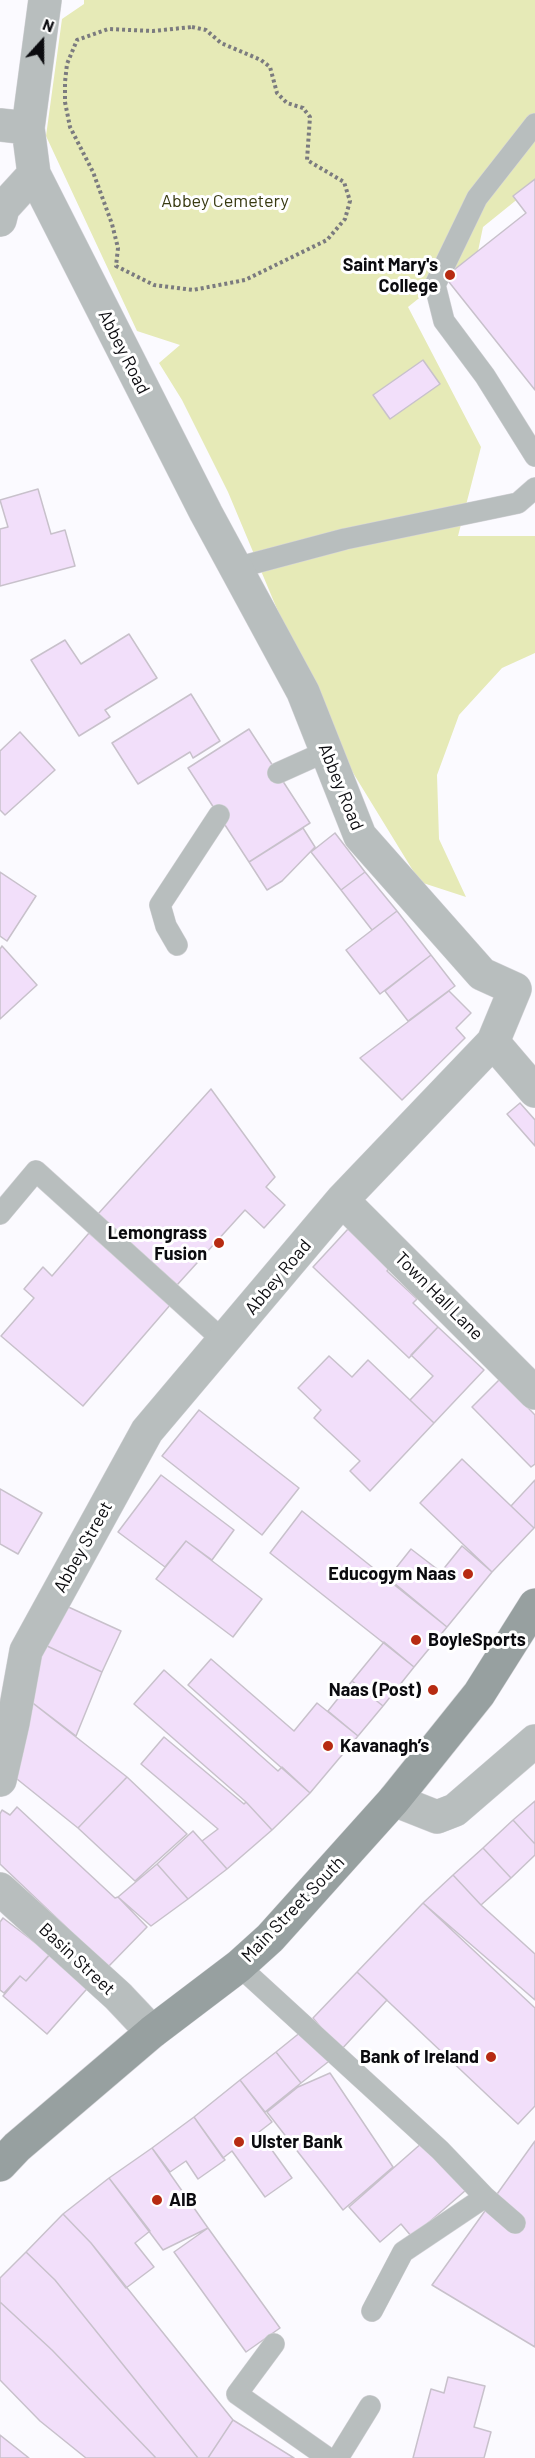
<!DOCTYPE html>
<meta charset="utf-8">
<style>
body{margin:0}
#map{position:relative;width:535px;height:2458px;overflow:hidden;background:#fbfaff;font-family:Barlow,sans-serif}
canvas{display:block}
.north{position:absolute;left:12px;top:12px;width:60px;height:60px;-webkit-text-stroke:4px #fff;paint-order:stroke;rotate:21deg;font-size:16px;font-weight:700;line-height:24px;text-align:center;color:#0b0b0f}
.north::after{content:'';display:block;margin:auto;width:21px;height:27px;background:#0b0b0f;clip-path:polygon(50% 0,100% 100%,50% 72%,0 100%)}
</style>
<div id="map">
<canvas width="535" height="2458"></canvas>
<div class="north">N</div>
</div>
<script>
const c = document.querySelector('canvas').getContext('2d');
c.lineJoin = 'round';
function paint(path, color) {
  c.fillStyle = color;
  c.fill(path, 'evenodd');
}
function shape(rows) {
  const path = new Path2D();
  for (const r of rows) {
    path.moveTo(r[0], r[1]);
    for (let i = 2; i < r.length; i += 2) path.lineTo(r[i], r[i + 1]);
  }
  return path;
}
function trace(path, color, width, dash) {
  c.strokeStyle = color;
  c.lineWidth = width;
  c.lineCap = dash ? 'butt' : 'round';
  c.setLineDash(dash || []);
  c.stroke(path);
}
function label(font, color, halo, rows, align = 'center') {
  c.font = font + ' Barlow,sans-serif';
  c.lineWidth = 6;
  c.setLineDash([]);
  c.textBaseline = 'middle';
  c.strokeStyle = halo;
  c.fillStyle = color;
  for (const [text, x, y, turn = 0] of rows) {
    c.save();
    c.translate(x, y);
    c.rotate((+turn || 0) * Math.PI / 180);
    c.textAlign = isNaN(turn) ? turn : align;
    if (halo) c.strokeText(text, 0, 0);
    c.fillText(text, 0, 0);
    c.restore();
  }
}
const green = shape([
 [84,0,535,0,535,185,483,227,478,251,408,307,481,447,458,536,535,536,535,653,502,668,459,715,437,775,439,839,466,897,420,882,347,763,277,609,228,492,182,400,159,363,180,345,137,331,46,136,62,19,84,4]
]);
const building = shape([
 [535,179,535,390,445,277,526,213,513,196,535,179],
 [423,360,440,384,390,419,373,395,423,360],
 [38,489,51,534,65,530,75,566,0,586,0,529,8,527,0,500,38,489],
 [129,634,157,678,105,710,110,717,79,736,31,660,65,640,81,664,129,634],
 [191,694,220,741,193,758,190,752,138,784,112,743,191,694],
 [249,729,310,823,249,862,188,768,249,729],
 [20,732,55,770,5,815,0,810,0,751,20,732],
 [303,828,315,847,282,881,267,890,249,862,303,828],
 [335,833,365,872,341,890,311,852,335,833],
 [0,872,36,896,7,941,0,936,0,872],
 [365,872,397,911,372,930,341,890,365,872],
 [397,911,431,955,380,994,346,950,397,911],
 [2,946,37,985,0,1019,0,949,2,946],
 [431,955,455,986,408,1021,385,991,431,955],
 [449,991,471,1013,456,1028,465,1038,402,1100,360,1058,449,991],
 [211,1089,275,1177,266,1187,285,1205,264,1228,245,1210,177,1285,98,1214,211,1089],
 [520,1103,535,1120,535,1146,507,1114,520,1103],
 [348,1229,389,1268,387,1271,417,1299,413,1303,438,1327,409,1358,313,1267,348,1229],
 [89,1233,171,1304,83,1406,1,1336,34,1298,24,1289,43,1267,52,1276,89,1233],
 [438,1327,484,1370,434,1423,410,1400,433,1376,411,1355,438,1327],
 [329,1356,352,1377,368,1360,434,1423,370,1491,350,1471,360,1461,314,1418,321,1410,298,1388,329,1356],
 [500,1379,535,1415,535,1464,531,1467,472,1407,500,1379],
 [199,1410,299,1488,262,1535,162,1456,199,1410],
 [462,1459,534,1528,492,1572,420,1503,462,1459],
 [161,1475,234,1530,212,1560,186,1541,165,1567,118,1532,161,1475],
 [535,1480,535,1527,534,1528,511,1506,535,1480],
 [0,1489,42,1513,18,1554,0,1544,0,1489],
 [302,1511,447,1627,414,1667,270,1553,302,1511],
 [186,1541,262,1599,233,1637,156,1579,186,1541],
 [462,1546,492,1572,447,1627,388,1578,411,1549,441,1572,462,1546],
 [64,1605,121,1631,102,1672,45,1645,64,1605],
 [384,1642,414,1667,383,1706,352,1681,384,1642],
 [45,1645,102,1672,76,1736,25,1697,45,1645],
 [211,1659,294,1731,317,1703,358,1736,310,1793,188,1685,211,1659],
 [164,1670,278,1771,282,1767,310,1793,272,1830,246,1802,134,1704,164,1670],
 [352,1681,383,1706,358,1736,328,1711,352,1681],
 [25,1697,127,1777,78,1828,7,1771,25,1697],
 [164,1737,244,1804,246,1802,272,1830,227,1869,202,1841,218,1829,141,1764,164,1737],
 [127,1777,187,1834,135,1881,78,1828,127,1777],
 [535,1801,535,1844,513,1820,535,1801],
 [17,1807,115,1898,118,1897,147,1927,108,1967,0,1864,0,1814,2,1810,10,1815,17,1807],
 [513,1820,535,1844,535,1855,511,1878,483,1848,513,1820],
 [193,1831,227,1869,188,1899,157,1864,193,1831],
 [483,1848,511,1878,481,1905,453,1875,483,1848],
 [157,1864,188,1899,151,1926,118,1897,157,1864],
 [453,1875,481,1905,535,1954,535,2000,423,1903,453,1875],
 [423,1903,535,2008,535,2106,518,2124,357,1972,423,1903],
 [3,1918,50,1954,26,1981,20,1976,4,1993,0,1990,0,1922,3,1918],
 [55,1949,93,1982,47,2034,3,1996,20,1976,26,1981,55,1949],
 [357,1972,387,2000,340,2051,313,2018,357,1972],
 [312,2023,337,2055,301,2083,276,2052,312,2023],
 [276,2052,301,2083,265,2112,240,2080,276,2052],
 [330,2073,393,2167,343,2210,267,2112,298,2087,330,2073],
 [240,2080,272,2122,259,2132,292,2178,265,2197,232,2151,223,2158,194,2117,240,2080],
 [194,2117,225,2160,198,2179,186,2161,170,2172,152,2148,194,2117],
 [535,2141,535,2347,432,2285,535,2141],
 [423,2142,466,2190,412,2237,401,2224,380,2242,349,2207,423,2142],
 [152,2148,208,2228,163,2250,109,2178,152,2148],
 [109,2178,150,2231,135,2243,154,2267,126,2288,91,2243,63,2214,109,2178],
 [63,2214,91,2243,233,2420,208,2458,198,2458,55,2280,26,2252,63,2214],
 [208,2228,280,2328,246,2352,174,2252,208,2228],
 [26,2252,55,2280,198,2458,156,2458,52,2350,0,2302,0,2278,26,2252],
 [0,2302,52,2350,156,2458,86,2458,40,2421,0,2380,0,2302],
 [448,2377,485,2386,474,2427,491,2432,484,2458,413,2458,431,2389,444,2393,448,2377],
 [233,2420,294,2458,208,2458,233,2420],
 [0,2435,29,2458,0,2458,0,2435]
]);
const path = shape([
 [192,27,206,30,221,43,261,60,270,67,277,93,287,103,303,108,310,117,307,160,344,182,350,201,345,219,327,240,245,280,193,290,154,285,116,266,118,248,112,224,93,172,70,127,65,102,65,82,67,64,77,40,108,29,153,31,192,27]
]);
const service = shape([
 [535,124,477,198,435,285,444,321,485,376,535,456],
 [236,568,345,539,518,503,535,488],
 [278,773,327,751],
 [177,945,166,926,160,905,219,815],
 [0,1214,36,1171,225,1342],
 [239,1966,440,2150,485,2197,515,2223],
 [372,2311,403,2252,485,2197],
 [274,2344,237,2394,328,2458],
 [338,2458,370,2406]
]);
const minor = shape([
 [0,125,28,128],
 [0,220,3,208,34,174],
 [493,1042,535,1091],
 [342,1200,535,1393],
 [0,1780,13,1723,26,1651,147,1431,342,1200,493,1042,515,989,482,974,360,836,303,692,206,513,34,174,28,128,45,0],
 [394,1800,437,1817,455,1810,535,1741],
 [0,1889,118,1996,152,2032]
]);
const secondary = shape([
 [0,2165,17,2147,152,2032,239,1966,270,1938,394,1800,479,1694,535,1605]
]);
const markers = [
 [450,275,6,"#b72b12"],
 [219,1243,6,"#b72b12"],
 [468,1574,6,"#b72b12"],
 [416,1640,6,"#b72b12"],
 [433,1690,6,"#b72b12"],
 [328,1746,6,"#b72b12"],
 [491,2057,6,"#b72b12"],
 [239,2142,6,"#b72b12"],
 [157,2200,6,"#b72b12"]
];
const parkNames = [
 ["Abbey Cemetery",225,201]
];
const poiNames = [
 ["Saint Mary's",438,265],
 ["College",438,286],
 ["Lemongrass",207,1233],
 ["Fusion",207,1254],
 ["Educogym Naas",456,1574],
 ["BoyleSports",428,1640,"left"],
 ["Naas (Post)",421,1690],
 ["Kavanagh’s",340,1746,"left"],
 ["Bank of Ireland",479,2057],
 ["Ulster Bank",251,2142,"left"],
 ["AIB",169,2200,"left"]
];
const streetNames = [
 ["Abbey Road",124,352,63],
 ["Abbey Road",341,787,68],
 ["Abbey Road",278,1277,-50],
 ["Town Hall Lane",439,1296,45],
 ["Abbey Street",83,1547,-61],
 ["Main Street South",293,1909,-46],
 ["Basin Street",77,1959,43]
];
paint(green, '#e6eab7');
paint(building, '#f2dffa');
trace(building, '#c8c1cb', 1.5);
trace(service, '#d5d4d9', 22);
trace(minor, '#d5d4d9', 34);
trace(secondary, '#d5d4d9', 34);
trace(path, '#7b7b7f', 4, [3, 3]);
trace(service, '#b8bebe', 21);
trace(minor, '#b8bebe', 33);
trace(secondary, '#97a0a0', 33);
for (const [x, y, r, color] of markers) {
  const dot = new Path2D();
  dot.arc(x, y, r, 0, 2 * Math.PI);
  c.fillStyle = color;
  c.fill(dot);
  trace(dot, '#fff', 2);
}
label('18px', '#383a11', '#fff', parkNames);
label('bold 18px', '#0b0b0f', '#fff', poiNames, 'right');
label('18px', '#0b0b0f', '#fff', streetNames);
</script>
